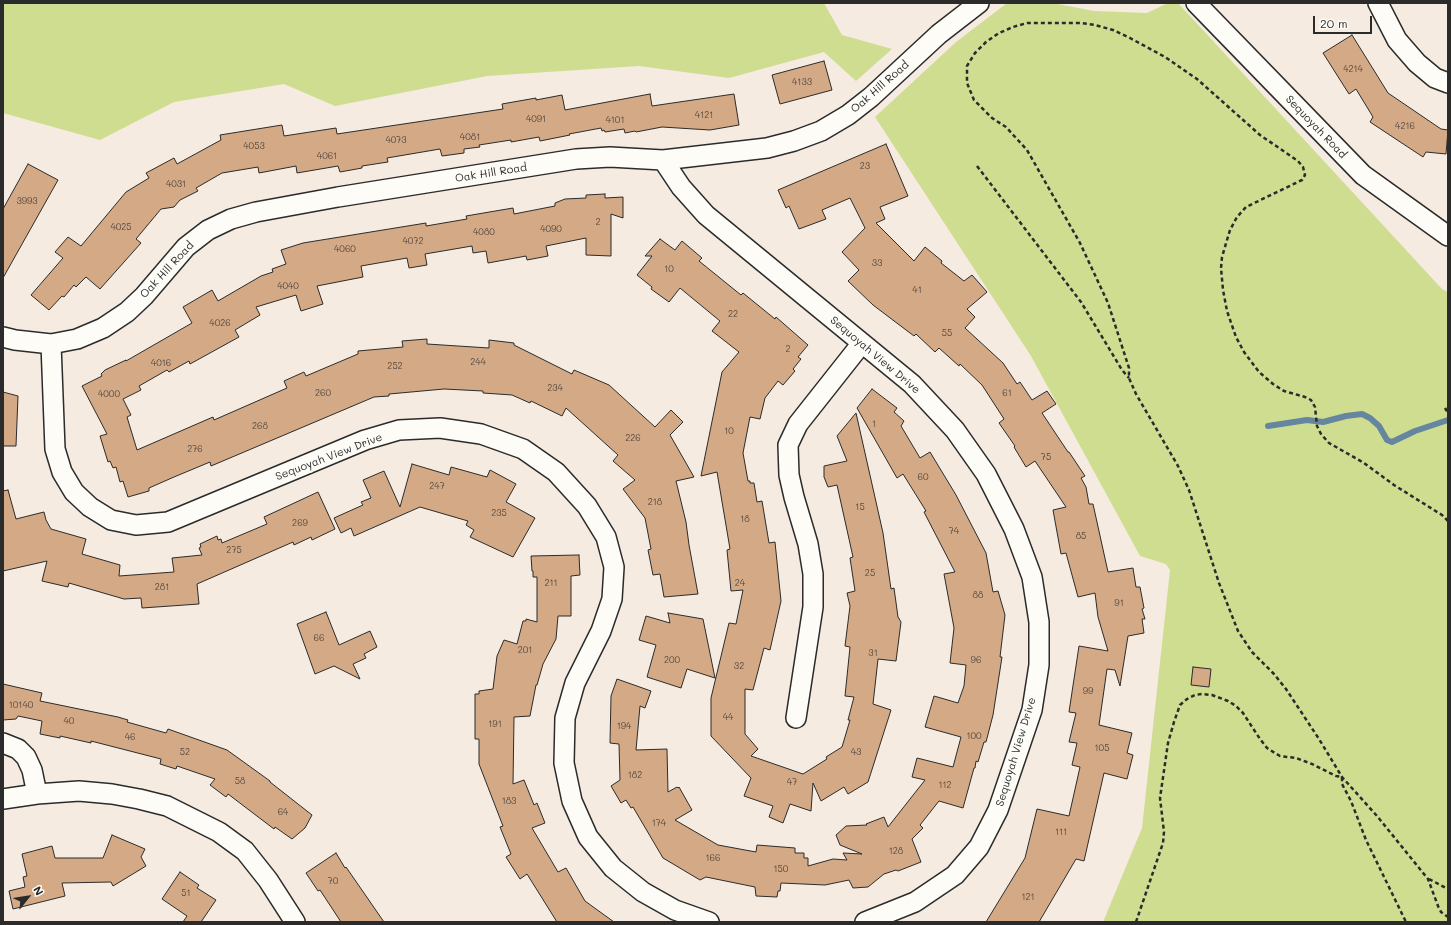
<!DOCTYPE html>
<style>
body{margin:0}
#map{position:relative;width:1451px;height:925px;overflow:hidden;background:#f5ebe0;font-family:Mali,sans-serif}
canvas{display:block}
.frame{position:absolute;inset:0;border:4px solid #2b2b2b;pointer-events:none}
.north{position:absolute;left:8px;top:877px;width:40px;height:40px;-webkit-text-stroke:3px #fdfcf7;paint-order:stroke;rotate:60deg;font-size:11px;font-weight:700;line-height:16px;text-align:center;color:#2b2b2b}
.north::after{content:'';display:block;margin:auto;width:14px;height:18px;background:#2b2b2b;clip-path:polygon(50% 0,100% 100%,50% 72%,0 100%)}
.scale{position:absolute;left:1313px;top:16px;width:59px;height:18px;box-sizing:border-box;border:2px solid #2b2b2b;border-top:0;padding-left:5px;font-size:12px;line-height:14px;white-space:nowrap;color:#2b2b2b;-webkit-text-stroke:3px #fdfcf7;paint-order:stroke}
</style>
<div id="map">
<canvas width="1451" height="925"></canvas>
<div class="frame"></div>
<div class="north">N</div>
<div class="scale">20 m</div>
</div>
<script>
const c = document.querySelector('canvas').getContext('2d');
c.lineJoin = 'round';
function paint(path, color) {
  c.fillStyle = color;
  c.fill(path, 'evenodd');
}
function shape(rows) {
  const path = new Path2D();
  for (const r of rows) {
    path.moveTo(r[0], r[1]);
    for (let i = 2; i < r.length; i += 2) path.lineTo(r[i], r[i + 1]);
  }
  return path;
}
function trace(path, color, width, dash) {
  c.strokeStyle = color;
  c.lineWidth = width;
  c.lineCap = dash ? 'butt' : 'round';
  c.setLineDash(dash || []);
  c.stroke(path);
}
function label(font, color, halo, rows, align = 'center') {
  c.font = font + ' Mali,sans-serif';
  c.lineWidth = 4;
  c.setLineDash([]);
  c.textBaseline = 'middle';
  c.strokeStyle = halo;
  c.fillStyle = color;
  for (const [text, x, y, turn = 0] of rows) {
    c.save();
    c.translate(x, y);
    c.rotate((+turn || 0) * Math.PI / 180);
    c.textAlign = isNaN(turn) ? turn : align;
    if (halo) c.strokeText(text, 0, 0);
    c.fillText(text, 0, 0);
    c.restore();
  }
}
const green = shape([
 [3,3,824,3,842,35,892,49,856,81,824,52,729,78,639,66,487,76,335,106,284,84,174,102,100,140,3,113],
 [1007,3,1052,3,1094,11,1147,13,1168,3,1178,3,1442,289,1448,292,1448,922,1103,922,1142,828,1170,570,1166,564,1140,556,1031,356,875,117,956,42]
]);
const stream = shape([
 [1268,426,1307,420,1323,422,1346,416,1362,414,1370,418,1379,426,1387,440,1392,442,1415,431,1448,420]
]);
const building = shape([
 [1352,35,1388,93,1441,129,1448,130,1446,154,1426,152,1423,157,1370,122,1373,117,1356,89,1349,94,1323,53,1352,35],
 [824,61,832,90,780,104,772,75,824,61],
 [650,94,652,106,734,94,739,125,710,130,662,127,636,132,635,131,625,133,624,129,605,132,604,130,602,131,601,128,569,134,570,135,540,141,539,137,511,142,511,140,479,145,480,147,464,149,464,153,442,156,440,149,387,158,388,162,362,166,362,168,340,172,338,166,297,173,296,166,259,173,258,167,222,173,196,188,198,191,180,200,174,207,161,209,136,239,141,243,100,289,86,277,76,287,74,285,64,297,62,296,49,310,31,295,63,258,55,252,68,237,81,246,126,192,149,178,146,173,174,158,177,164,221,140,220,135,282,125,284,136,336,128,337,134,503,109,502,104,536,98,536,100,562,95,565,110,650,94],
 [886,144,908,196,880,207,885,219,876,223,914,261,925,247,942,261,941,263,964,281,972,275,987,292,967,309,975,317,965,328,1003,363,1017,384,1020,382,1032,400,1047,391,1056,404,1042,413,1068,452,1069,452,1085,476,1081,478,1086,487,1089,504,1093,504,1108,572,1133,568,1136,587,1140,587,1144,608,1142,609,1145,619,1142,619,1144,633,1128,636,1120,686,1115,670,1107,669,1099,725,1132,733,1127,753,1133,755,1127,779,1104,773,1084,861,1076,859,1039,922,986,922,1025,858,1037,809,1069,816,1080,767,1072,765,1077,743,1069,742,1076,713,1069,712,1079,646,1108,651,1098,617,1095,593,1078,597,1066,553,1061,554,1053,510,1066,507,1035,461,1026,467,1014,447,1015,446,999,423,1004,419,982,385,960,364,959,366,939,348,935,352,916,334,914,336,873,305,848,281,859,270,842,252,865,228,850,198,822,210,826,219,799,229,789,206,786,208,778,190,886,144],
 [28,164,58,180,3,278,3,209,28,164],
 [605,194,605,198,623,197,623,218,611,214,611,256,586,255,586,238,546,246,548,256,527,260,526,256,488,263,486,251,473,253,472,246,425,254,427,265,409,268,407,258,361,266,363,277,317,286,323,304,301,311,296,295,256,307,260,315,235,330,239,337,190,364,189,361,169,372,167,370,139,386,141,390,123,399,131,415,127,417,137,450,213,417,214,420,287,388,284,381,304,372,306,376,358,354,358,351,403,347,402,341,427,339,427,344,489,348,489,340,514,343,514,345,572,374,574,370,609,385,655,427,671,410,683,422,670,435,694,477,676,481,686,522,689,545,698,594,664,597,660,574,653,575,648,550,651,549,645,518,623,489,635,480,613,461,618,455,566,408,562,416,531,401,530,403,512,395,483,393,483,391,444,389,389,394,389,396,374,397,211,466,210,462,174,477,149,488,149,491,128,497,123,481,120,482,116,467,113,468,110,461,108,462,100,436,107,434,82,386,102,376,101,374,105,370,126,360,126,361,192,323,183,307,212,290,218,301,261,276,273,272,272,269,286,264,281,250,303,243,426,223,426,226,467,219,466,216,513,208,514,214,555,206,555,203,565,199,586,198,586,195,605,194],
 [660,239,675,250,682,241,702,258,699,261,741,295,743,293,775,319,776,317,808,345,798,357,801,359,793,369,795,371,783,385,778,381,765,398,760,419,750,417,743,453,748,481,750,481,750,483,754,483,757,502,762,501,769,543,775,542,781,601,770,650,764,648,753,690,745,689,745,734,758,749,751,756,803,774,827,759,826,757,842,747,850,720,848,720,854,697,845,696,850,647,845,646,850,606,847,593,855,591,850,558,853,557,837,485,828,487,824,477,824,466,847,461,837,436,856,413,883,533,891,589,894,588,898,617,901,622,896,661,878,659,873,704,891,710,868,782,848,794,844,787,821,801,813,783,811,811,790,804,783,823,769,817,773,806,744,796,751,778,711,736,711,698,729,623,736,624,743,590,731,591,727,550,730,549,717,472,701,476,722,372,739,352,712,331,720,321,680,288,669,302,651,289,652,287,637,275,652,256,645,256,660,239],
 [872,389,897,408,894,412,904,421,901,426,920,458,930,452,956,495,986,553,993,592,998,591,1005,615,1000,657,1002,657,993,715,986,742,984,742,978,762,976,761,975,768,974,768,963,808,939,801,920,825,923,828,912,839,921,862,898,871,896,870,884,874,868,887,853,888,849,880,825,885,781,883,780,891,778,891,777,897,756,896,755,887,706,877,700,880,663,858,633,807,631,808,626,800,621,803,611,786,620,780,619,744,610,743,611,696,617,679,651,691,645,708,640,706,636,750,667,749,668,792,677,787,678,788,679,787,692,810,675,820,718,845,756,852,757,845,795,848,795,853,804,853,804,858,808,858,808,866,833,859,847,860,843,853,862,854,840,845,836,835,846,826,867,825,866,824,884,817,888,827,925,780,912,777,917,758,953,767,961,737,925,727,934,696,958,703,964,686,966,665,950,663,954,628,944,574,955,572,924,512,926,511,903,474,897,478,857,408,872,389],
 [3,392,18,396,16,446,3,446,3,392],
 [412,464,449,475,451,467,487,477,490,470,516,484,506,502,535,518,513,557,470,537,474,530,466,525,468,521,420,507,354,536,351,528,341,533,334,518,363,505,361,502,371,498,363,480,384,471,400,507,412,464],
 [8,490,16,519,44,512,46,520,51,529,86,539,82,554,120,565,119,576,174,572,172,558,202,555,199,548,201,547,200,544,217,536,218,540,221,539,222,543,267,524,264,517,318,492,335,529,312,540,311,537,294,545,293,542,197,584,199,604,142,608,141,598,124,599,69,583,68,587,42,581,47,561,3,571,3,491,8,490],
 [579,555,580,575,571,576,571,616,558,616,556,639,543,664,537,685,536,685,530,716,514,717,513,784,524,780,534,805,537,803,545,823,532,828,558,872,566,868,585,901,614,922,557,922,527,874,520,879,506,857,511,854,500,827,503,826,479,764,479,739,475,739,475,694,479,694,479,691,493,689,497,656,504,640,517,644,523,621,526,621,526,619,537,622,537,577,533,577,533,571,532,571,531,556,579,555],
 [326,612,339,645,370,631,377,647,364,654,366,658,353,664,360,679,334,666,315,674,297,624,326,612],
 [668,613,703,619,715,678,687,669,681,688,647,677,656,645,639,640,646,616,670,623,668,613],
 [1193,667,1211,669,1209,687,1191,685,1193,667],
 [3,684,42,693,40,701,118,717,128,720,127,722,166,733,168,729,227,750,270,781,270,782,312,815,305,828,292,839,275,827,274,829,228,794,226,797,210,785,215,779,177,766,176,769,160,764,161,759,91,741,91,743,60,736,60,738,40,734,42,721,18,716,16,719,3,720,3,684],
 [112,835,145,849,141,857,146,866,113,886,111,882,62,883,65,896,13,909,9,891,25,887,23,877,27,876,22,854,52,846,55,858,103,858,112,835],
 [336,853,345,868,346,867,384,922,341,922,320,890,318,891,306,873,336,853],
 [180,872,199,885,197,888,216,900,201,922,183,922,187,916,162,899,180,872]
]);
const path = shape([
 [977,166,1081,302,1122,370,1129,378],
 [1445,408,1448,413],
 [1448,521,1442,515,1394,485,1364,463,1329,443,1321,434,1317,426,1315,407,1311,400,1305,397,1284,391,1273,384,1259,372,1244,352,1236,337,1227,311,1223,290,1221,268,1222,257,1230,230,1237,217,1246,207,1302,180,1305,175,1303,167,1298,161,1260,135,1197,79,1165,57,1130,38,1113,30,1095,25,1081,23,1027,23,1013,27,999,33,986,42,975,53,967,66,967,83,974,100,992,118,1006,127,1027,150,1080,243,1108,303,1129,368,1129,378,1136,394,1178,466,1189,490,1219,583,1238,631,1252,652,1274,674,1286,689,1319,739,1342,777,1377,816,1428,879,1438,906,1441,912,1448,917],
 [1429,879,1448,889],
 [1136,922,1163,843,1164,832,1160,798,1168,743,1174,722,1180,705,1187,699,1195,695,1202,694,1212,695,1228,701,1236,706,1243,713,1260,739,1267,748,1275,753,1280,756,1296,758,1312,764,1336,776,1342,777,1342,784,1351,801,1366,840,1406,922]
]);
const minor = shape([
 [1196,3,1363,175,1448,236],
 [1378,3,1397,40,1417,63,1435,78,1448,83],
 [663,160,681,187,706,215,912,384,955,430,986,474,1014,529,1032,577,1039,622,1039,665,1032,710,998,810,979,847,955,875,915,902,865,922],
 [3,337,15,340,51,344,77,339,103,328,127,312,144,296,186,247,208,230,231,219,256,212,338,197,576,159,610,157,663,160,767,148,794,141,821,131,848,115,871,97,939,34,979,3],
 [51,344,55,449,62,472,74,492,90,507,111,520,136,525,168,522,365,440,399,430,440,428,481,434,523,449,556,472,587,506,606,537,614,567,612,599,601,631,575,683,565,718,564,763,572,801,588,837,613,868,643,892,675,910,709,922],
 [796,718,813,607,813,574,808,544,794,497,789,475,788,445,798,424,862,343],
 [3,743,18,749,26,757,32,770,37,794],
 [3,799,37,794,79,791,112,794,139,799,167,806,219,832,245,851,268,880,295,922]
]);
const numberNames = [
 ["4214",1353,69],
 ["4133",802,82],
 ["4121",704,115],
 ["4091",536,119],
 ["4101",615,120],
 ["4216",1405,126],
 ["4081",470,137],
 ["4073",396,140],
 ["4053",254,146],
 ["4061",327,156],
 ["23",865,166],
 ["4031",176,184],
 ["3993",27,201],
 ["2",598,222],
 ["4025",121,227],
 ["4090",551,229],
 ["4080",484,232],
 ["4072",413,241],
 ["4060",345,249],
 ["33",877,263],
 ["10",669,269],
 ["4040",288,286],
 ["41",917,290],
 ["22",733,314],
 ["4026",220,323],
 ["55",947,333],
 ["2",788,349],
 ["244",478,362],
 ["4016",161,363],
 ["252",395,366],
 ["234",555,388],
 ["260",323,393],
 ["61",1007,393],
 ["4000",109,394],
 ["1",874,424],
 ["268",260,426],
 ["10",729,431],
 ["226",633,438],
 ["276",195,449],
 ["75",1046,457],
 ["60",923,477],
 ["247",437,486],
 ["218",655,502],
 ["15",860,507],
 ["235",499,513],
 ["18",745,519],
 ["269",300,523],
 ["74",954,531],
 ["85",1081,536],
 ["275",234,550],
 ["25",870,573],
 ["211",551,583],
 ["24",740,583],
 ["281",162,587],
 ["88",978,595],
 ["91",1119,603],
 ["66",319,638],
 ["201",525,650],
 ["31",873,653],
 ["200",672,660],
 ["96",976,660],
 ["32",739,666],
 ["99",1088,691],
 ["10140",21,705],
 ["44",728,717],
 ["40",69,721],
 ["191",495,724],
 ["194",624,726],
 ["100",974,736],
 ["46",130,737],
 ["105",1102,748],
 ["52",185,752],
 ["43",856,752],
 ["182",635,775],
 ["58",240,781],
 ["47",792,782],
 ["112",945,785],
 ["183",509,801],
 ["64",283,812],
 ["174",659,823],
 ["111",1061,832],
 ["128",896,851],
 ["166",713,858],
 ["150",781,869],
 ["70",333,881],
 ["51",186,893],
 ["121",1028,897]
];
const streetNames = [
 ["Oak Hill Road",880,87,-41],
 ["Sequoyah Road",1316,127,46],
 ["Oak Hill Road",491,173,-9],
 ["Oak Hill Road",167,270,-47],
 ["Sequoyah View Drive",875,355,40],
 ["Sequoyah View Drive",329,457,-21],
 ["Sequoyah View Drive",1016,752,-73]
];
paint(green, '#cfdd91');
trace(stream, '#65869e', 6);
paint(building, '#d4a985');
trace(building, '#2b2b2b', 1);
trace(minor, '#2b2b2b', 22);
trace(path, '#2b2b2b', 2.5, [4, 3]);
trace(minor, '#fdfcf7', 19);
label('9px', '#554a42', null, numberNames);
label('11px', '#2b2b2b', '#fdfcf7', streetNames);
</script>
